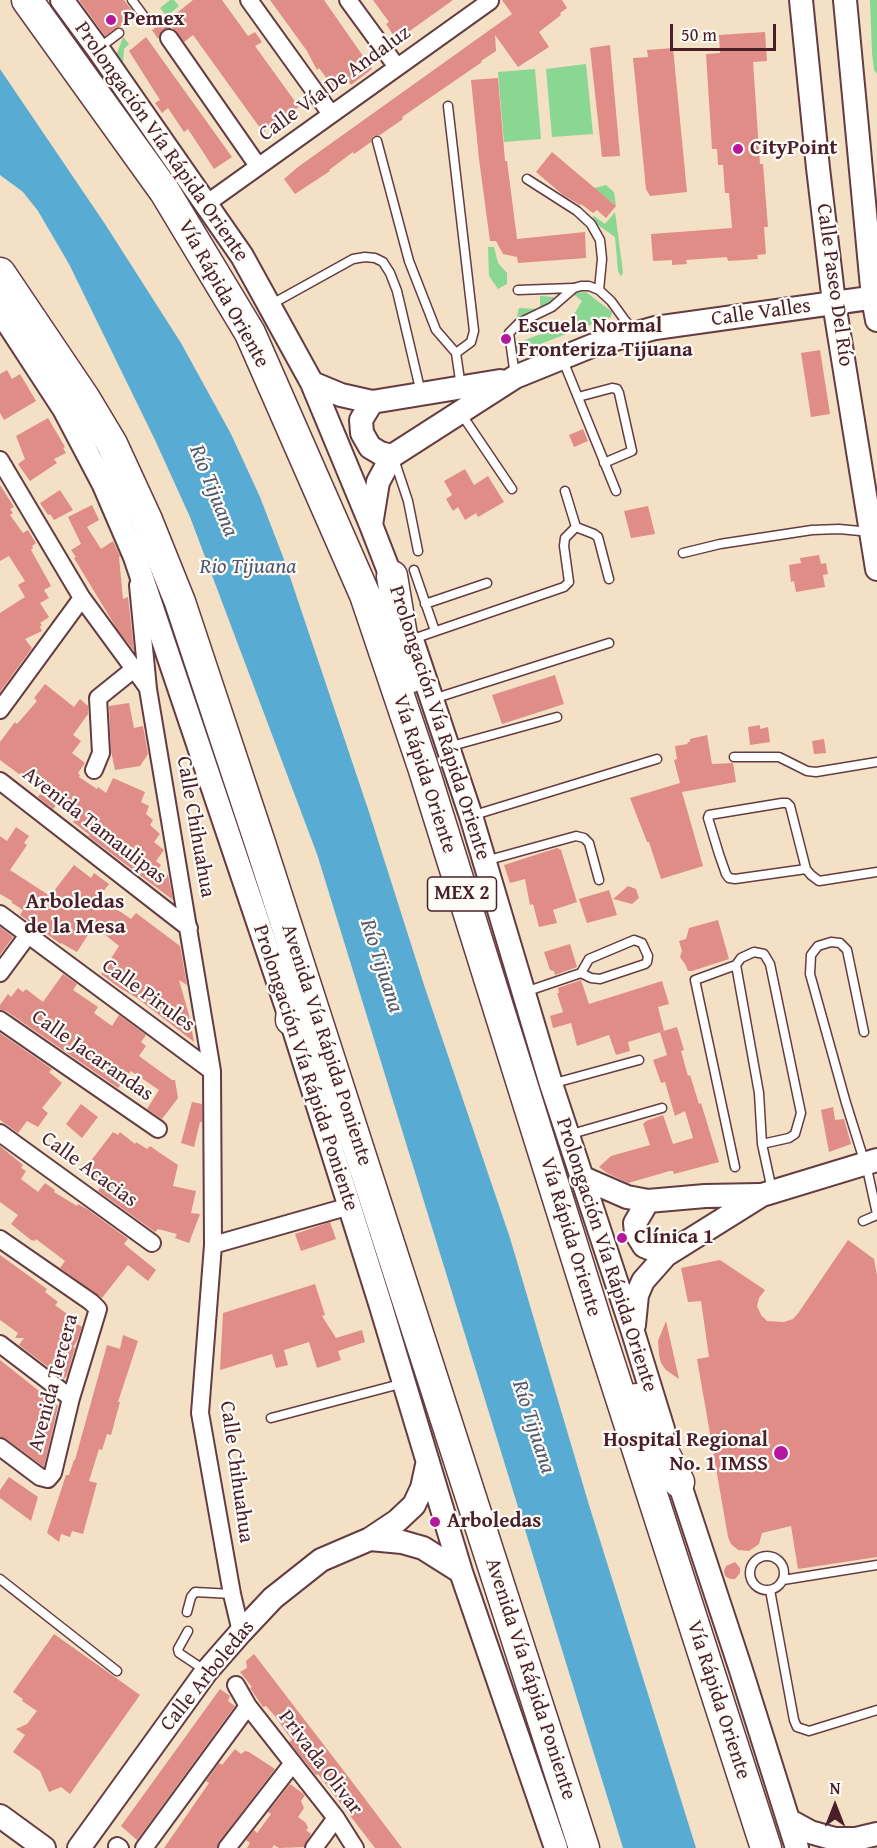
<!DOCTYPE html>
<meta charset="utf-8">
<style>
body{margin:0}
#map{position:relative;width:877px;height:1848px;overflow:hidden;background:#f4e0c4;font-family:"Gentium Book Plus",serif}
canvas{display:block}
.north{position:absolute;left:805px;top:1776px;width:60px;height:60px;-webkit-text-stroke:4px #fdfcf7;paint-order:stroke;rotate:0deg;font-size:16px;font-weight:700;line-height:24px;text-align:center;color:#4a1f2b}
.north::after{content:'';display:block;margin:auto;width:21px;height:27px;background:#4a1f2b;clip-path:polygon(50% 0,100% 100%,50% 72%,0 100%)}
.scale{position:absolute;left:670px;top:24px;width:106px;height:27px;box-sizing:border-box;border:3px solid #4a1f2b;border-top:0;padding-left:8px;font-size:18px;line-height:21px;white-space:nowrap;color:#4a1f2b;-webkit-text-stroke:4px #fdfcf7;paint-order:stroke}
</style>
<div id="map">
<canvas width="877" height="1848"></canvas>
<div class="north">N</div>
<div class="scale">50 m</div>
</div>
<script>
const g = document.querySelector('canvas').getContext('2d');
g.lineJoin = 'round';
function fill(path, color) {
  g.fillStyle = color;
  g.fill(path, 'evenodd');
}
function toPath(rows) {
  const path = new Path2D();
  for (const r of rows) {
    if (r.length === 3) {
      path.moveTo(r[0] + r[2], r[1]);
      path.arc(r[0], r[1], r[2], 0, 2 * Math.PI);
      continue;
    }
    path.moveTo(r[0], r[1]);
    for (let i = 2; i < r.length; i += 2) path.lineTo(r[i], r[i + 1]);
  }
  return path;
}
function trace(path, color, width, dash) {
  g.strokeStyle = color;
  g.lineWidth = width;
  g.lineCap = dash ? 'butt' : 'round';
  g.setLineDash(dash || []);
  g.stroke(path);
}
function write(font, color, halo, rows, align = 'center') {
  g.font = font + ' "Gentium Book Plus",serif';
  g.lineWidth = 4.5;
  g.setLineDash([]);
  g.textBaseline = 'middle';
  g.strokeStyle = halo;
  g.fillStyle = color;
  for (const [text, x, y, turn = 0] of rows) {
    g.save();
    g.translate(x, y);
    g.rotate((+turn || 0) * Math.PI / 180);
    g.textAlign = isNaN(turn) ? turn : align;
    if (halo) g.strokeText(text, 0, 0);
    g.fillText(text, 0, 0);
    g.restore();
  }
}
fill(toPath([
 [170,0,174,0,179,6,167,16,160,8],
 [870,0,877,0,877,74,874,70,872,53],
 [123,37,129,44,124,49,123,64,116,56],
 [586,64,593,134,552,137,546,69],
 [535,69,541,139,504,142,498,72],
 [606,185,614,192,616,206,594,188],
 [615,212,623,272,621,277,618,271,615,237,591,220,594,216,605,224],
 [488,247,494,247,498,263,507,273,507,284,498,289,489,276],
 [586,292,612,312,611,317,514,354,517,343,568,324,582,301,572,293],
 [540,296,554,297,546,309,516,320,519,308,540,309]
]), '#8ad693');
fill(toPath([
 [0,69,105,224,181,343,231,434,260,497,285,562,369,812,424,985,510,1238,589,1505,696,1848,623,1848,317,854,190,517,155,440,69,264,38,211,23,192,0,175]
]), '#58acd4');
fill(toPath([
 [79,0,124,0,136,16,105,36],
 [193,0,222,0,248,36,255,32,262,42,255,46,299,107,263,132,193,35,184,42,167,21],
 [270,0,324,0,372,69,351,85,346,78,333,87,319,68,317,70,307,51],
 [373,0,453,0,400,38,399,37,396,39,386,24,389,22],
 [502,0,562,0,567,8,560,13,561,15,539,32,549,47,518,67,495,35,496,51,481,61,482,62,402,117,403,119,380,135,373,136,371,142,354,154,353,152,329,170,330,171,295,194,284,179,298,167,512,14],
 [162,23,166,23,170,28,163,30,158,39,152,30],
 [765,32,767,61,753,62,760,164,763,164,768,227,764,227,766,254,757,255,758,259,728,261,727,257,686,260,687,264,672,265,672,260,653,261,651,234,732,228,729,193,725,193,723,165,718,165,717,149,712,149,706,54,720,53,719,35],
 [146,37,232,157,214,169,188,129,184,132,168,108,162,113,155,103,160,100,129,51],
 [610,45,620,156,602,157,590,48],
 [673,48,687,192,650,196,646,189,633,58,648,57,647,50],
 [498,78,505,161,507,161,517,239,585,232,586,258,518,263,517,257,503,254,496,241,490,241,479,159,471,80],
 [552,152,616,206,606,218,597,210,593,213,581,204,580,205,563,195,536,172],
 [820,350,830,414,811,417,801,353],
 [7,370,12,379,20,374,36,401,4,420,0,413,0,374],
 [48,418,65,447,63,448,66,453,54,459,57,463,30,481,18,464,25,459,16,436],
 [583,429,588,441,574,447,569,435],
 [465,469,474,485,488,476,504,502,478,517,476,513,465,520,458,507,453,511,446,499,452,495,444,481],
 [0,485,14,507,10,509,13,513,10,515,23,533,28,530,36,543,32,546,33,548,31,550,51,586,44,590,49,598,40,603,49,617,40,623,42,625,40,627,42,631,25,639,32,648,0,692,0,613,25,597,18,585,25,581,9,556,0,561],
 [60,490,73,510,54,520,50,514,48,515,40,503],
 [92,505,99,520,87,527,101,549,113,541,120,556,119,557,123,599,128,597,134,651,117,629,74,558,76,557,71,550,81,544,68,517],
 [648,506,655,534,631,538,624,511],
 [819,555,821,564,826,563,828,574,823,575,825,587,796,592,794,581,791,582,789,565,801,563,800,558],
 [555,675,564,704,502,724,492,695],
 [45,684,74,707,80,699,88,706,88,714,73,735,81,741,72,753,85,763,78,773,80,775,79,777,97,789,98,787,106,793,113,778,145,792,141,802,149,806,146,814,153,820,150,825,160,834,154,842,164,850,156,861,161,865,152,878,168,875,173,900,88,836,90,835,73,822,79,814,60,801,53,809,38,797,42,791,0,760,0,742,15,722,17,724,37,701,34,698],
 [129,703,134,728,143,726,148,754,140,766,115,770,111,751,109,706],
 [760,725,760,729,768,727,770,742,750,745,748,727],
 [707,735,712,764,733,763,736,782,682,792,703,866,661,879,649,842,647,842,630,798,680,783,674,760,677,759,675,746,688,744,687,742,690,742,690,739],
 [824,739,826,753,814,754,812,741],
 [16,827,29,836,24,843,27,845,10,870,50,896,74,865,91,878,94,873,109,884,99,897,131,919,136,913,180,946,187,985,179,980,189,1015,194,1042,137,998,120,988,101,974,119,946,98,929,93,927,77,952,61,943,61,944,20,915,23,910,12,903,12,901,0,894,0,836,7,841],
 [557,848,561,850,577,902,553,910,557,923,539,927,533,904,530,905,525,879,510,883,504,865],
 [628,886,636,889,639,898,632,904,613,899],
 [609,890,617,915,587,923,579,899],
 [718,920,729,959,692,971,688,971,685,964,680,957,682,951,679,941,686,939,689,928],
 [0,927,13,937,0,955],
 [570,944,577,967,555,975,554,971,550,970,544,952],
 [63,974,77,984,73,990,98,1007,94,1013,112,1026,119,1015,146,1035,141,1042,146,1046,139,1056,172,1080,175,1080,178,1098,162,1119,147,1109,159,1090,131,1071,118,1088,6,1011,0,1010,0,1005,8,994,11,997,18,988,23,992,26,989,43,1002],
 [581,980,589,1004,662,981,669,1004,658,1007,664,1031,628,1042,630,1051,616,1055,609,1035,577,1046,571,1023,553,1028,550,1016,563,1012,557,993,559,993,558,988],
 [677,1027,684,1050,681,1051,688,1076,690,1075,699,1104,701,1103,719,1162,674,1174,673,1171,670,1171,628,1183,607,1173,599,1167,611,1156,650,1145,643,1124,646,1121,663,1115,673,1144,693,1138,685,1111,675,1116,665,1082,661,1083,653,1060,667,1055,660,1032],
 [0,1033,52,1069,49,1072,62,1083,42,1108,48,1113,38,1127,27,1121,18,1133,0,1120],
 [192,1102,202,1104,202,1122,200,1122,194,1147,181,1143],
 [81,1104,98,1117,82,1138,66,1124],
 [833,1107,835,1120,844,1119,851,1144,829,1152,821,1110],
 [113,1132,118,1135,120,1132,135,1144,136,1142,147,1149,150,1146,163,1155,178,1165,173,1186,196,1191,191,1213,200,1214,189,1243,175,1238,177,1234,158,1229,155,1232,98,1191,102,1185,83,1171],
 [0,1146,23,1165,21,1168,26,1171,21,1179,38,1192,45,1183,55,1190,54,1192,77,1206,78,1204,87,1209,128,1239,124,1244,156,1270,148,1281,128,1265,102,1298,60,1268,65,1261,36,1239,35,1241,31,1240,11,1224,18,1215,0,1202],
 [330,1222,336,1239,301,1251,295,1234],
 [848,1240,874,1259,877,1276,877,1557,798,1569,791,1526,762,1533,759,1544,749,1551,738,1550,731,1544,728,1537,697,1359,709,1357,701,1301,688,1302,681,1268,720,1260,765,1290,759,1298,757,1306,761,1315,767,1321,784,1322,793,1319,799,1312],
 [0,1255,47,1289,45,1292,58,1302,55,1305,78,1322,76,1323,82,1327,77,1341,73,1347,75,1348,67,1375,64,1379,19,1345,24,1338,15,1338,18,1333,0,1320],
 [315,1284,325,1315,322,1316,336,1338,362,1330,365,1342,338,1351,341,1360,317,1368,309,1342,284,1350,288,1365,276,1368,272,1354,220,1370,223,1313],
 [666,1321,679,1379,666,1370,661,1363,659,1355,658,1341],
 [123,1335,138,1341,118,1402,120,1402,111,1435,107,1434,102,1450,99,1449,89,1481,97,1483,83,1534,72,1531,70,1537,61,1534,59,1542,47,1533,66,1475,69,1475,74,1460,75,1460,107,1345,120,1349],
 [0,1360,58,1406,44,1467,6,1439,0,1437],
 [9,1477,38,1497,31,1521,0,1498,0,1490],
 [735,1562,740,1568,740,1573,735,1579,730,1579,725,1576,724,1571,726,1566],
 [54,1634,140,1695,70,1794,61,1787,49,1792,40,1771,13,1752,25,1735,16,1729,27,1724,37,1711,22,1701,23,1699,13,1692],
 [254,1654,350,1779,402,1848,375,1848,318,1774,316,1775,289,1742,292,1740,274,1715,266,1706,263,1707,250,1688,252,1687,240,1672,247,1668,246,1661],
 [220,1689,230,1696,228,1701,235,1706,137,1840,121,1826],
 [235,1749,241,1754,245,1751,249,1752,275,1769,219,1842,217,1848,164,1848,209,1783,206,1781,219,1763,222,1765],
 [290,1784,305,1795,301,1801,304,1808,298,1817,306,1823,308,1828,306,1830,311,1834,304,1847,279,1848,274,1845,272,1848,247,1848,250,1843,246,1840,254,1830,257,1833,271,1814,268,1812]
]), '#df8d86');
const lane = toPath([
 [132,0,143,15],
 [99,48,119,33],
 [448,106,474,331,471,342,456,353],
 [377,141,409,261,436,330,456,353,461,387],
 [527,179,577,211,591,224,600,240,602,259,599,290],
 [518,290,573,288],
 [270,305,353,259,365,257,375,258,383,262,390,273,397,291,421,393],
 [562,358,616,491],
 [515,376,509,333,519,323,552,307,574,288,581,286,589,286,599,290,611,301,624,319,635,332],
 [578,397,612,388,617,389,619,393,632,451,604,463],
 [460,412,512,489],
 [394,459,408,501,418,551],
 [576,527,594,534,598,537,609,579],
 [683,553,720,544,812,530,839,529,871,532],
 [414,570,435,631],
 [425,604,487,583],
 [413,639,564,587,569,582,564,546,565,538,576,527,565,491],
 [433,699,609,643],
 [448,747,557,717],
 [734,757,779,757,807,771,816,772,877,762],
 [471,816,657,759],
 [485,861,576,836,584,838,589,843,599,880],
 [806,869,790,806,787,803,782,803,709,815,708,818,719,854,726,874,729,878,735,879,806,869,811,875,819,881,877,872],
 [736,965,759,1093,762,1144,772,1190],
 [525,992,581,973,589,959,634,940,642,943,648,956,647,962,645,964,600,979,591,978,581,973],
 [864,1032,847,950,840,943,831,942,818,946,811,955,810,974,846,1103,868,1173,877,1214],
 [551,1084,639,1060],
 [568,1135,662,1108],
 [735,1167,695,980,736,965,741,958,754,952,764,954,770,964,801,1113,795,1134,789,1138,762,1144],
 [863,1221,877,1215],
 [271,1418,404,1383],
 [767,1573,17],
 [0,1579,117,1671],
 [783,1580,877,1565],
 [770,1590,794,1720,797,1727,809,1731,877,1710],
 [187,1612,191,1597,195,1592,232,1594],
 [188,1631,178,1649,179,1653,206,1671]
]);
const street = toPath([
 [249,0,331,114],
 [348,0,397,67],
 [169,38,258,166],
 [206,204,490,1],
 [0,460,82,598,148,688],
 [138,585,148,689,212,1071,213,1245,200,1413,232,1594,241,1632],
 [0,710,82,598],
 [94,770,101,753,98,698,134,669],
 [0,781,189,928],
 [0,914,212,1071],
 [0,973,28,935],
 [0,1020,158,1129],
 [0,1133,152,1243],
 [0,1239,91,1302,98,1309,71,1398,53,1473,48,1479,40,1477,0,1447],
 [213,1245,350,1206],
 [0,1344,71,1398],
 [236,1685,248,1706,336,1818,355,1848],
 [117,1846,120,1848],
 [144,1848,248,1706],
 [227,1848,293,1763],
 [314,1848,336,1818]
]);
const secondary = toPath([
 [62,0,98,49,242,256,312,383,371,525,397,592],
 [801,0,818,168,834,303,877,569],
 [845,0,873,298,877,320],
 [0,311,64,409,104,485,135,557,291,1020,380,1303,461,1572,556,1848],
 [312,383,341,395,372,402,500,381],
 [372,402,361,420,362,433,370,447,380,453,392,456],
 [371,525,378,482,392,456,515,377,594,345,655,328,877,297],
 [413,643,471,816,551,1084,633,1332,663,1429],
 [581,1177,627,1197,648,1201,705,1196,760,1195],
 [648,1201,635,1223,636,1233,644,1246,666,1255],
 [634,1325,637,1295,643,1281,666,1255,762,1195,877,1160],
 [674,1467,740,1667,797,1848],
 [370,1539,402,1542,423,1548,461,1572],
 [0,1816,44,1848],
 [788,1820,810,1832,835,1839,856,1839,877,1834],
 [79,1848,206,1672,241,1632,273,1598,321,1560,370,1539,397,1521,414,1505,422,1488,427,1465]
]);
const highway = toPath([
 [27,0,165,192,250,333,365,595,424,770,598,1327,766,1848],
 [0,273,85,399,112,444,147,520,180,602,260,843,584,1848],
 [392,576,409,678],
 [286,971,293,998,291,1020],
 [636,1399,679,1482]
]);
trace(lane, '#643c42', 11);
trace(street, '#643c42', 20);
trace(secondary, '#643c42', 26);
trace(highway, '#643c42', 33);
trace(lane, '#fff', 8);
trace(street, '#fff', 16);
trace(secondary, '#fff', 22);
trace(highway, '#fff', 30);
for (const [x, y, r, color] of [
 [111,20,6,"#b5179e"],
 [738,149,6,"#b5179e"],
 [506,339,6,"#b5179e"],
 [622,1238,6,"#b5179e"],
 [781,1453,8,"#b5179e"],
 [435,1522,6,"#b5179e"]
]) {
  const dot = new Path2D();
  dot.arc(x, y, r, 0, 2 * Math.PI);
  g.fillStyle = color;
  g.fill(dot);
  trace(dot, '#fdfcf7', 2);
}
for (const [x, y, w] of [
 [462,894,69]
]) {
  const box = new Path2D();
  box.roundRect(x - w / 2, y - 17, w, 34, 4.5);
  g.fillStyle = '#fdfcf7';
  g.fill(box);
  trace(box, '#4a1f2b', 1.5);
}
write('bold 20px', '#4a1f2b', null, [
 ["MEX 2",462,894]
]);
write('bold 21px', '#4a1f2b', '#fdfcf7', [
 ["Pemex",123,20],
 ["CityPoint",750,149],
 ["Escuela Normal",518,327],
 ["Fronteriza Tijuana",518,351],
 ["Clínica 1",634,1238],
 ["Hospital Regional",768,1441,"right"],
 ["No. 1 IMSS",768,1465,"right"],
 ["Arboledas",447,1522]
], 'left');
write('21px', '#4a1f2b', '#fdfcf7', [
 ["Calle Vía De Andaluz",335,84,-36],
 ["Prolongación Vía Rápida Oriente",161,142,55],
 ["Calle Paseo Del Río",834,285,82],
 ["Vía Rápida Oriente",223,294,61],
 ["Calle Valles",761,313,-8],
 ["Prolongación Vía Rápida Oriente",439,723,72],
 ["Vía Rápida Oriente",424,774,72],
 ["Avenida Tamaulipas",94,826,38],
 ["Calle Chihuahua",195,827,80],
 ["Calle Pirules",148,996,36],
 ["Avenida Vía Rápida Poniente",326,1045,72],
 ["Calle Jacarandas",92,1056,35],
 ["Prolongación Vía Rápida Poniente",305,1068,72],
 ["Calle Acacias",89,1170,36],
 ["Vía Rápida Oriente",570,1237,73],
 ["Prolongación Vía Rápida Oriente",606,1255,72],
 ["Avenida Tercera",54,1383,-75],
 ["Calle Chihuahua",236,1472,82],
 ["Calle Arboledas",208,1676,-51],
 ["Avenida Vía Rápida Poniente",530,1679,72],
 ["Vía Rápida Oriente",718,1700,72],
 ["Privada Olivar",320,1763,53]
]);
write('italic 22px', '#50576f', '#fdfcf7', [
 ["Río Tijuana",213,491,68],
 ["Rio Tijuana",248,567],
 ["Río Tijuana",381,966,72],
 ["Río Tijuana",533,1427,72]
]);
write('bold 22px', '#4a1f2b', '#fdfcf7', [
 ["Arboledas",75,902],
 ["de la Mesa",75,927]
]);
</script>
